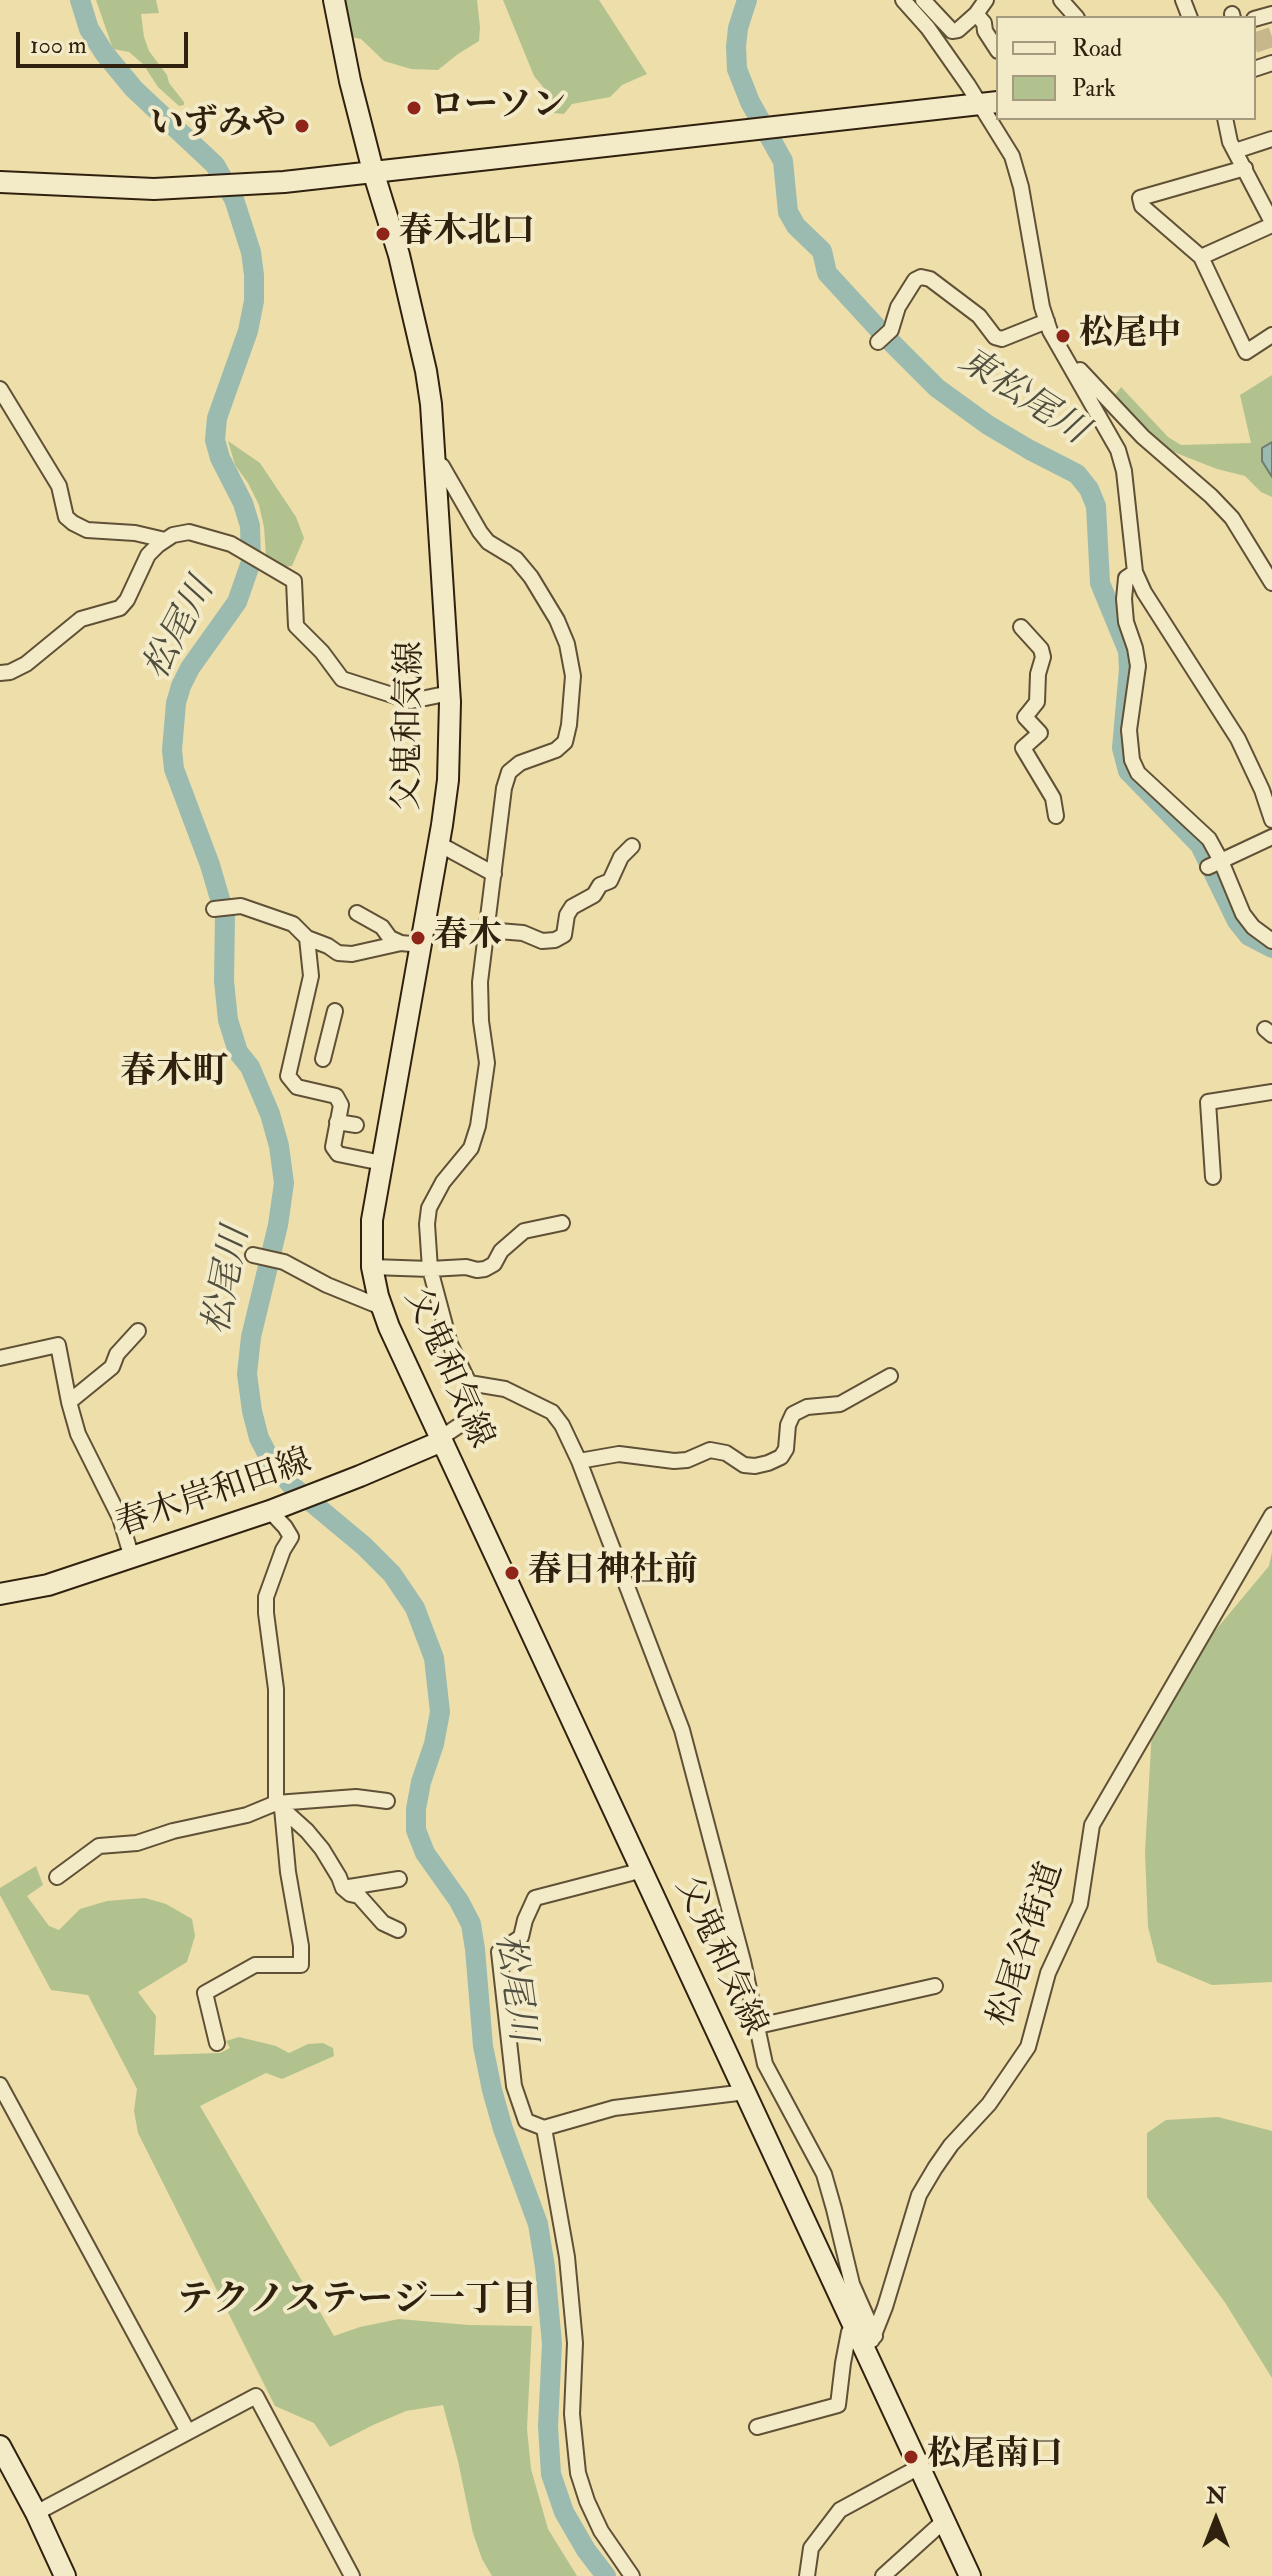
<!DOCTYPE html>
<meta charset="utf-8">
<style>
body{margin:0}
#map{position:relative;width:1272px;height:2576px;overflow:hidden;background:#eddeaa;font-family:"IM FELL Double Pica",serif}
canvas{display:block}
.legend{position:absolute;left:996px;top:16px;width:260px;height:104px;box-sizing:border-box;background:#f3eac8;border:2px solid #a59a7e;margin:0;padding:10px 14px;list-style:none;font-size:24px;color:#30210f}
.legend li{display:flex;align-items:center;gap:16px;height:40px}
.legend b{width:40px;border:2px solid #a59a7e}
.north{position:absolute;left:1176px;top:2480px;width:80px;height:80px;-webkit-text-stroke:6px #f3eac8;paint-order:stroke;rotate:0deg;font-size:22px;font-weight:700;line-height:32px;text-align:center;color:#30210f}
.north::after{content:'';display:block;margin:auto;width:28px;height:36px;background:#30210f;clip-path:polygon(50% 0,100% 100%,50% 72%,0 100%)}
.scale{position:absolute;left:16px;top:32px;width:172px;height:36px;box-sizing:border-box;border:4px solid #30210f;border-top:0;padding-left:10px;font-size:24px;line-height:28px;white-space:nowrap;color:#30210f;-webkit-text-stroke:6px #f3eac8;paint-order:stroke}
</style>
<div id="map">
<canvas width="1272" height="2576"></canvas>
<ul class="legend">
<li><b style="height:10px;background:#f3eac8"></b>Road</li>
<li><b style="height:22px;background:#b1c28e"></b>Park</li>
</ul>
<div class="north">N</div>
<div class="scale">100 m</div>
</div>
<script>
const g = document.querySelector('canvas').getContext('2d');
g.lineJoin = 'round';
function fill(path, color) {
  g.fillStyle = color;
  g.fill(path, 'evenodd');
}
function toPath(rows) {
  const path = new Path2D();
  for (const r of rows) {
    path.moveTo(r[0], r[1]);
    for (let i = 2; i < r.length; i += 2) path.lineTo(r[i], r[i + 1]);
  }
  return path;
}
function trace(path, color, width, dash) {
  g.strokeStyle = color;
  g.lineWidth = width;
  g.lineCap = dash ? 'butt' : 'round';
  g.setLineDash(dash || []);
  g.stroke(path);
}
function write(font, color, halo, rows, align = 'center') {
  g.font = font + ' "IM FELL Double Pica","Noto Serif JP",serif';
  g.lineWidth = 8;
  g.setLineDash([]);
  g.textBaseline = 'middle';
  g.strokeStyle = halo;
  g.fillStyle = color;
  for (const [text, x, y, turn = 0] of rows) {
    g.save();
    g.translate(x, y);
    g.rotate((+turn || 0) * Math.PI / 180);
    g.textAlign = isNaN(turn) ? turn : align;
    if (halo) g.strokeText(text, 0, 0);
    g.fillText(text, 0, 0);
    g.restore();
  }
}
fill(toPath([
 [96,0,156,0,159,13,141,14,144,37,149,51,167,75,169,83,184,102,184,105,179,106,158,87,143,64,129,52,113,49],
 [343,0,477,0,480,27,479,41,458,54,438,70,411,69,384,61,361,39,351,37],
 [503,0,599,0,647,74,622,85,610,97,572,104,564,114,553,113,548,93,534,76],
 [1272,375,1272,497,1261,492,1245,476,1217,469,1166,449,1112,399,1121,387,1168,437,1181,445,1251,443,1240,395],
 [228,441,260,463,296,517,304,538,292,566,283,567,266,556,264,527,259,505,248,483,235,465],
 [1272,1552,1272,1982,1212,1985,1157,1962,1148,1927,1145,1852,1152,1730,1194,1656,1269,1566],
 [36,1866,43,1885,27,1896,49,1926,59,1930,80,1909,107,1901,145,1898,166,1904,192,1919,195,1936,187,1962,138,1992,156,2016,154,2055,220,2053,230,2048,226,2041,239,2037,276,2046,289,2053,308,2044,323,2043,333,2048,334,2056,282,2079,266,2073,200,2106,334,2336,360,2327,399,2319,469,2325,532,2326,527,2429,531,2469,548,2529,577,2576,492,2576,482,2559,473,2533,458,2461,443,2405,406,2411,373,2425,330,2447,314,2423,275,2406,138,2133,134,2111,137,2089,88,1995,51,1990,0,1895,0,1888],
 [1218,2117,1272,2131,1272,2378,1224,2301,1147,2197,1147,2133,1166,2120]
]), '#b1c28e');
const water = toPath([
 [1272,442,1272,477,1262,461,1262,448,1272,442]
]);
fill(water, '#9bbbb0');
trace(water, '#707d70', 2);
trace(toPath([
 [80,0,89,29,105,54,134,89,215,165,234,199,251,252,254,275,254,301,248,331,217,418,215,440,220,458,243,503,250,526,251,562,237,602,190,668,181,686,176,703,172,750,174,769,210,865,225,916,224,981,228,1020,238,1052,250,1067,270,1114,279,1146,284,1183,278,1225,251,1337,247,1374,252,1411,259,1438,272,1463,292,1486,364,1546,392,1574,415,1608,434,1658,440,1712,434,1744,421,1782,416,1809,416,1830,425,1853,459,1901,471,1924,475,1949,483,2046,492,2090,503,2129,538,2224,545,2267,552,2344,548,2426,551,2474,564,2512,586,2550,606,2576],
 [747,0,738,28,736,47,737,69,750,102,783,161,788,212,796,226,822,251,827,273,883,334,937,388,988,425,1030,450,1077,474,1089,489,1096,506,1100,583,1128,651,1129,669,1122,748,1128,771,1200,845,1237,921,1249,936,1272,948]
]), '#9bbbb0', 20);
trace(toPath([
 [1254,43,1272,37]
]), '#c7b88b', 20, [20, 10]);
const street = toPath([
 [903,0,928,28,968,85,1012,156,1021,187,1042,307,1050,331,1118,450,1124,471,1135,572,1144,592,1238,739,1262,790,1272,820],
 [923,0,952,31,958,30,976,14,986,0],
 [1061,0,1077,18],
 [1183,0,1190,18],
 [976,14,984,23,985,31,998,51],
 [1232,14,1233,18],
 [1254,19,1272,14],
 [1254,69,1272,63],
 [1225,118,1230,142,1272,222],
 [1235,151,1272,139],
 [1245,168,1140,198,1142,206,1201,257,1246,352,1272,335],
 [1201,257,1272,225],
 [878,342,891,330,898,307,915,280,921,277,930,279,979,316,995,337,1002,339,1047,321],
 [1080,370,1143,437,1211,496,1232,518,1272,583],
 [0,389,59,486,66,517,73,523,87,530,135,533,165,540],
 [435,463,442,466,480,532,488,542,516,559,531,577,557,620,567,644,573,676,569,725,565,742,556,750,520,763,509,772,504,788,480,982,481,1021,487,1063,478,1126,471,1148,443,1182,429,1208,427,1224,430,1269,450,1344,469,1383,472,1405,463,1423,442,1437],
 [1135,572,1126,578,1124,599,1126,622,1135,648,1138,666,1129,730,1132,760,1138,773,1209,839,1221,861,1243,914,1253,927,1272,941],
 [1021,627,1041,649,1043,657,1038,674,1037,702,1025,717,1040,733,1023,748,1053,798,1056,816],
 [0,673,10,672,26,664,81,619,120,608,127,600,148,555,158,545,173,535,189,532,231,544,294,581,296,626,322,652,342,679,411,701,450,693],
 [439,844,494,874],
 [1208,867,1272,837],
 [214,909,241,906,293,924,307,938,328,946,338,953,352,954,401,943,421,945],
 [357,913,382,927,390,938,401,943],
 [486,930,523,933,542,941,555,940,564,935,567,915,572,907,594,895,600,885,610,881,621,857,632,846],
 [307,938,311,976,288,1076,297,1087,336,1096,341,1105,333,1147,338,1154,382,1163],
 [1265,1029,1272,1035],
 [323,1059,335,1011],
 [337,1122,356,1125],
 [1213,1177,1208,1102,1272,1092],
 [253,1255,284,1262,327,1285,381,1307],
 [372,1267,430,1269,466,1267,477,1270,485,1269,494,1264,501,1251,524,1231,562,1223],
 [0,1358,58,1345,69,1402],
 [469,1383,505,1389,552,1412,562,1425,579,1461,682,1730,743,1961,765,2064,824,2174,834,2209,852,2284,875,2336],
 [579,1461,619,1454,674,1461,687,1460,710,1450,726,1453,744,1465,755,1466,768,1463,781,1457,786,1449,788,1425,793,1414,807,1407,840,1404,890,1376],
 [270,1511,285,1527,291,1537,283,1550,266,1597,266,1613,276,1689,276,1803,307,1831,322,1849,339,1877,343,1888,350,1894,359,1896,383,1923,398,1930],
 [132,1558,120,1518,78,1434,69,1402,112,1367,117,1354,138,1331],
 [57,1877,99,1846,137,1843,173,1831,247,1815,276,1803,356,1797,387,1801],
 [343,1888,399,1879],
 [758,2026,935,1986],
 [217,2043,205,1993,255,1965,301,1965,301,1946,288,1872,282,1808],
 [0,2085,188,2432],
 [544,2128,614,2108,746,2092],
 [872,2340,885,2307,919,2195,935,2168,951,2145,989,2104,1028,2047,1048,1973,1080,1904,1092,1825,1272,1515],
 [757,2427,838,2405,843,2363,849,2332,855,2325],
 [36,2513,256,2396,352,2576],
 [632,2576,601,2531,587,2501,578,2473,572,2414,575,2343,567,2257,544,2128,526,2121,514,2086,499,1952,521,1937,525,1920,535,1898,643,1870],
 [807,2576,811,2548,840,2510,921,2466],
 [883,2576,945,2520]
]);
const secondary = toPath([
 [334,0,350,81,373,171,399,255,426,371,431,404,450,702,448,780,442,825,372,1220,372,1267,378,1296,389,1327,970,2576],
 [0,182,154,189,284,182,998,102],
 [0,1594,48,1585,270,1511,360,1476,435,1444,442,1437],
 [0,2446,36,2513,65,2576]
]);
trace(street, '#5f5036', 18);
trace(secondary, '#30210f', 24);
trace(street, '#f3eac8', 14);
trace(secondary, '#f3eac8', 20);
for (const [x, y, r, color] of [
 [414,108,8,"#8f2418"],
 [302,126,8,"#8f2418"],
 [383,234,8,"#8f2418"],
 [1063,336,8,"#8f2418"],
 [418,938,8,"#8f2418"],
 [512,1573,8,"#8f2418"],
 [911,2457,8,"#8f2418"]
]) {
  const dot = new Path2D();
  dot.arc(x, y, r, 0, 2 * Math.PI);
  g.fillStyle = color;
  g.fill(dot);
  trace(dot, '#f3eac8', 3);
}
write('bold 34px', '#30210f', '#f3eac8', [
 ["ローソン",430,108],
 ["いずみや",286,126,"right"],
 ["春木北口",399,234],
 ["松尾中",1079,336],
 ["春木",434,938],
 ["春日神社前",528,1573],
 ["松尾南口",927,2457]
], 'left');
write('34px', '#30210f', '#f3eac8', [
 ["父鬼和気線",411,726,-89],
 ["父鬼和気線",447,1369,66],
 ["春木岸和田線",214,1495,-19],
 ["松尾谷街道",1028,1945,-72],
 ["父鬼和気線",719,1957,65]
]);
write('italic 36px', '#504f3f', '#f3eac8', [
 ["東松尾川",1022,398,33],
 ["松尾川",181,630,-62],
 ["松尾川",229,1281,-79],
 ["松尾川",513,1988,82]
]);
write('bold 36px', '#30210f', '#f3eac8', [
 ["春木町",174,1074],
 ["テクノステージ一丁目",357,2302]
]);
</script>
